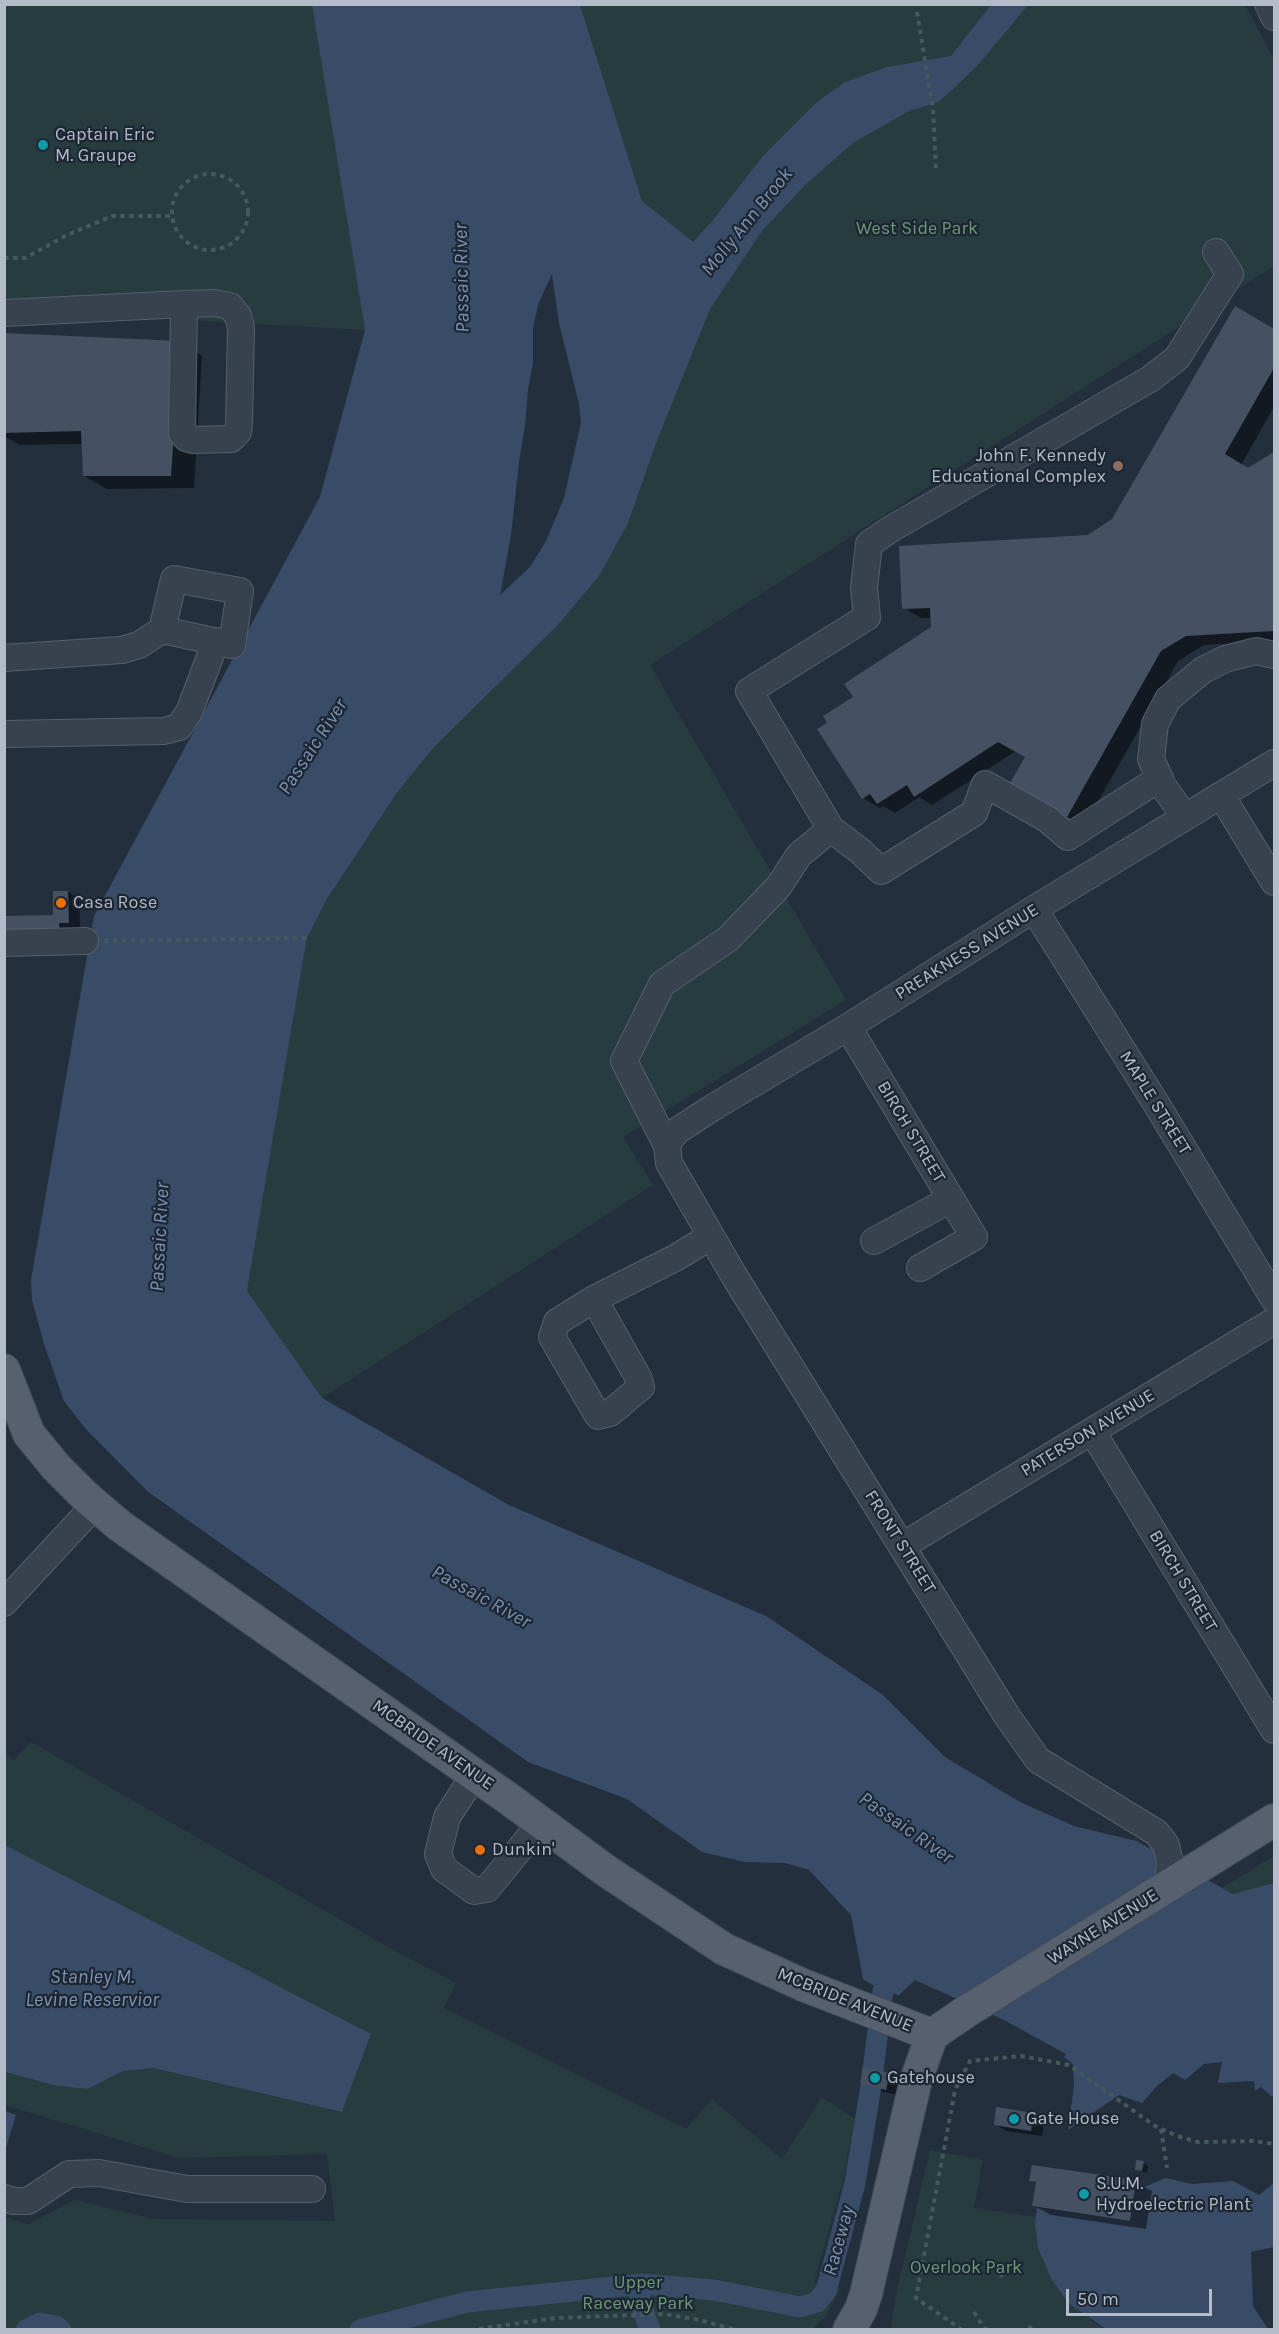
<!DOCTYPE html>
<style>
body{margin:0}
#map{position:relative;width:1279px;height:2334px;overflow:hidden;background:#242f3e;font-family:Karla,sans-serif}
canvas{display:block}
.frame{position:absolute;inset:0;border:6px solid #b4bcc9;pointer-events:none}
.scale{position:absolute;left:1066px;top:2289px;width:146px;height:27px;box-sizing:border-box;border:3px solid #b4bcc9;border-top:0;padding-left:8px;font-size:18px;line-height:21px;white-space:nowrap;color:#b4bcc9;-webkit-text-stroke:4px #1d2633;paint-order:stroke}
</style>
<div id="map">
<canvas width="1279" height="2334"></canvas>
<div class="frame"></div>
<div class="scale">50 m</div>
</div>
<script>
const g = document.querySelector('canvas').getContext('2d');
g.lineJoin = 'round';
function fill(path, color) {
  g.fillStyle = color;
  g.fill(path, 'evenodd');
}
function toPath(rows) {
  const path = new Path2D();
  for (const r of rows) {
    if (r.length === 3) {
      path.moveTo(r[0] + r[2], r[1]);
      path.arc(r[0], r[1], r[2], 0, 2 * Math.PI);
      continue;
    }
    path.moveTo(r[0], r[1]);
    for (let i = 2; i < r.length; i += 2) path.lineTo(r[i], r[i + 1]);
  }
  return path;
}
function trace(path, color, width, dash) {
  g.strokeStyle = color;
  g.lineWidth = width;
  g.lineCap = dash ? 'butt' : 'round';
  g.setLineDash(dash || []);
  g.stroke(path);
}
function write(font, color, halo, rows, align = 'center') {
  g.font = font + ' Karla,sans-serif';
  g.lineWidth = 4.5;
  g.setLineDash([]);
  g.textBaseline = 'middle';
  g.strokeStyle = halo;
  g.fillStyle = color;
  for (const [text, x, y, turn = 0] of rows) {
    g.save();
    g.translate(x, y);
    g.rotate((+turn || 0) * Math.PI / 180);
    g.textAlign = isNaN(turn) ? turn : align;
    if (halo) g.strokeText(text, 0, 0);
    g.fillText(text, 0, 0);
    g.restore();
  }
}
fill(toPath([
 [4,5,312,5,365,330,5,310],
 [580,5,1245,5,1274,60,1274,266,650,665,846,1000,623,1137,653,1185,322,1398,247,1292,305,949,307,938,326,902,396,794,435,746,557,626,642,201],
 [31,1742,388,1947,456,1983,444,2008,686,2129,712,2099,782,2159,822,2097,855,2119,842,2184,814,2283,840,2289,825,2317,812,2330,5,2329,5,2217,29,2224,74,2200,154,2219,335,2221,327,2154,179,2158,5,2105,5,2072,57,2086,88,2089,123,2071,152,2068,342,2112,371,2035,5,1845,4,1753,14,1760],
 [1274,1856,1274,1883,1233,1894,1222,1888],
 [930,2150,983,2160,974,2208,1036,2217,1035,2223,1092,2322,1106,2329,890,2330,898,2286]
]), '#263c3f');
fill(toPath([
 [312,5,580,5,642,201,693,242,713,220,763,156,817,102,845,82,887,67,951,56,991,5,1028,5,978,65,952,90,938,102,909,111,853,143,805,185,762,231,710,309,656,443,628,523,599,576,557,626,435,746,396,794,326,901,307,938,305,949,247,1291,322,1398,509,1505,766,1616,883,1695,945,1757,1020,1802,1074,1826,1136,1841,1233,1894,1274,1883,1274,2097,1271,2096,1261,2087,1255,2091,1254,2081,1218,2083,1222,2062,1204,2064,1185,2080,1173,2073,1158,2085,1142,2103,1119,2095,1068,2130,1074,2086,1073,2064,1064,2057,1066,2054,1004,2020,915,1980,899,1995,883,1991,863,1979,851,1915,809,1870,785,1863,745,1862,702,1852,627,1799,528,1762,147,1491,85,1428,64,1401,44,1344,32,1300,31,1280,94,916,320,497,365,330],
 [552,274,559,323,579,404,581,423,564,498,546,541,530,567,500,595,511,535,519,462,525,425,528,389,533,363,533,327,539,302],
 [5,1845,371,2034,342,2112,153,2068,123,2071,88,2089,57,2086,5,2072],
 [5,2111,16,2115,5,2151,4,2111],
 [1166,2178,1192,2184,1233,2181,1259,2195,1274,2183,1274,2247,1251,2252,1253,2306,1268,2329,1106,2329,1068,2303,1052,2280,1038,2248,1035,2223,1037,2207,1129,2221,1136,2180,1144,2187]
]), '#394c67');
fill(toPath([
 [1236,309,1274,331,1274,407,1241,465,1248,470,1274,454,1274,641,1204,645,1178,661,1084,826,1011,784,1027,757,1016,751,932,805,919,797,895,813,883,806,880,808,863,798,829,724,855,697,933,628,932,618,921,618,904,608,1089,536,1113,520],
 [4,334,179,343,202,356,194,488,107,489,84,476,83,444,20,445,4,436],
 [54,892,68,892,79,899,80,928,70,928,70,941,15,942,55,916],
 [864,2069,890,2075,901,2081,897,2095,872,2089,861,2083],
 [1033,2114,1044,2121,1042,2136,1006,2131,995,2124],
 [1143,2163,1148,2166,1147,2173,1137,2170],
 [1031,2180,1135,2182,1152,2191,1146,2229,1051,2215,1034,2206,1038,2184]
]), '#0007');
trace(toPath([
 [642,2284,639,2299,650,2330],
 [26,2330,40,2323,56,2326,61,2330],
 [360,2330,467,2302,642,2284,714,2290,800,2307,817,2302,826,2291,855,2183,871,2086,883,1991]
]), '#394c67', 21);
fill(toPath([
 [1235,306,1274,329,1274,368,1225,454,1248,468,1274,452,1274,631,1186,636,1161,651,1067,817,1009,785,1025,757,998,742,914,797,907,785,877,804,870,794,862,799,817,729,827,723,823,716,853,697,844,684,931,627,930,608,902,609,899,546,1088,535,1112,519],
 [4,333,180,341,171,476,83,476,81,431,4,433],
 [53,891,68,891,69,923,59,923,60,935,4,936,4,916,53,915],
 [863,2067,890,2073,886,2090,860,2083],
 [996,2107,1034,2113,1031,2131,994,2125],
 [1136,2160,1144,2161,1142,2171,1135,2170],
 [1032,2165,1136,2180,1130,2221,1032,2206,1036,2182,1029,2181]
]), '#455162');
const minor = toPath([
 [1268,4,1274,17],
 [4,313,184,304,214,303,230,306,238,316,241,328,239,425,238,432,231,439,193,440,186,438,182,433,184,304],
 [4,658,122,650,139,645,162,630,174,579,240,591,232,645,162,630],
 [4,734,164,731,179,727,189,712,216,641],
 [1221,795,1274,882],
 [1185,817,1163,786,1151,759,1155,724,1168,699,1203,670,1225,659,1256,651,1274,655],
 [831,829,749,691,867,617,864,588,869,544,891,529,1150,379,1177,358,1230,274,1216,252],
 [1034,909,1157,1105,1274,1299],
 [4,943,85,941],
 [848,1027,974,1237,920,1268],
 [667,1146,624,1061,662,984,728,939,779,886,799,855,831,829,859,850,881,871,974,813,985,784,1047,819,1068,837,1160,778],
 [874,1241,951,1199],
 [594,1299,639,1379,641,1387,610,1413,598,1416,552,1337,557,1322,594,1299,677,1257,711,1236],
 [1092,1431,1274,1730],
 [902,1546,1274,1321],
 [4,1603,95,1505],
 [475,1774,447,1817,438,1854,444,1869,474,1891,487,1889,541,1823],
 [1162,1891,1168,1878,1170,1862,1166,1845,1157,1833,1038,1760,1007,1716,733,1274,669,1163,667,1146,671,1138,677,1131,712,1108,848,1027,1034,909,1274,763],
 [4,2198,14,2201,28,2201,69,2174,99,2173,187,2189,312,2189]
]);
const major = toPath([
 [4,1370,29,1434,56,1467,86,1497,120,1526,509,1799,605,1870,724,1949,803,1985,932,2035],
 [932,2035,967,2011,1274,1820],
 [849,2330,861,2309,866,2294,916,2080,932,2035]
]);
trace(minor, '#565f6c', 28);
trace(major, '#414a57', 34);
trace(toPath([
 [917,12,933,109,936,171],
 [210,212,38],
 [4,258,25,258,67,235,112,216,172,216],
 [104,941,307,938],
 [1161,2129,1167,2168],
 [999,2276,1009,2273],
 [974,2312,984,2328,989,2330],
 [470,2330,556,2318,663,2314,695,2319,736,2330],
 [962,2330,916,2298,955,2090,970,2061,1021,2056,1069,2065,1155,2126,1177,2136,1198,2142,1253,2141,1274,2144],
 [1029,2330,1032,2324]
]), '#44595c', 4, [4.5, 4.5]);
trace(minor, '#38414e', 26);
trace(major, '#56606e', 32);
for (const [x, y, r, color] of [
 [43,145,6,"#0f9aa8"],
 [1118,466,6,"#8d6e63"],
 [61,903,6,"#e8710a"],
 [480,1850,6,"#e8710a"],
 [875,2078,6,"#0f9aa8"],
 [1014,2119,6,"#0f9aa8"],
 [1084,2194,6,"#0f9aa8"]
]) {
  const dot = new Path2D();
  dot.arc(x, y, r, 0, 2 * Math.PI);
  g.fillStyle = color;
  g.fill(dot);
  trace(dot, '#1d2633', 2);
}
write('18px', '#b4bcc9', '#1d2633', [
 ["Captain Eric",55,135],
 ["M. Graupe",55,156],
 ["John F. Kennedy",1106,456,"right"],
 ["Educational Complex",1106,477,"right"],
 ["Casa Rose",73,903],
 ["Dunkin'",492,1850],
 ["Gatehouse",887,2078],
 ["Gate House",1026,2119],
 ["S.U.M.",1096,2184],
 ["Hydroelectric Plant",1096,2205]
], 'left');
write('18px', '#6b9a76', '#1d2633', [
 ["West Side Park",917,229],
 ["Overlook Park",966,2268],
 ["Upper",638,2283],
 ["Raceway Park",638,2304]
]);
write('18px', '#b4bcc9', '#1d2633', [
 ["PREAKNESS AVENUE",967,952,-32],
 ["MAPLE STREET",1155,1103,58],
 ["BIRCH STREET",911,1132,59],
 ["PATERSON AVENUE",1088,1433,-31],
 ["FRONT STREET",900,1542,58],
 ["BIRCH STREET",1183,1581,59],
 ["MCBRIDE AVENUE",433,1745,35],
 ["WAYNE AVENUE",1103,1927,-32],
 ["MCBRIDE AVENUE",845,2000,22]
]);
write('italic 20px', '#7c92b1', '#1d2633', [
 ["Molly Ann Brook",747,222,-51],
 ["Passaic River",462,278,-91],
 ["Passaic River",313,747,-57],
 ["Passaic River",160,1237,-87],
 ["Passaic River",481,1597,29],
 ["Passaic River",906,1828,35],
 ["Stanley M.",92,1977],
 ["Levine Reservior",92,2000],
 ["Raceway",839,2241,-75]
]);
</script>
